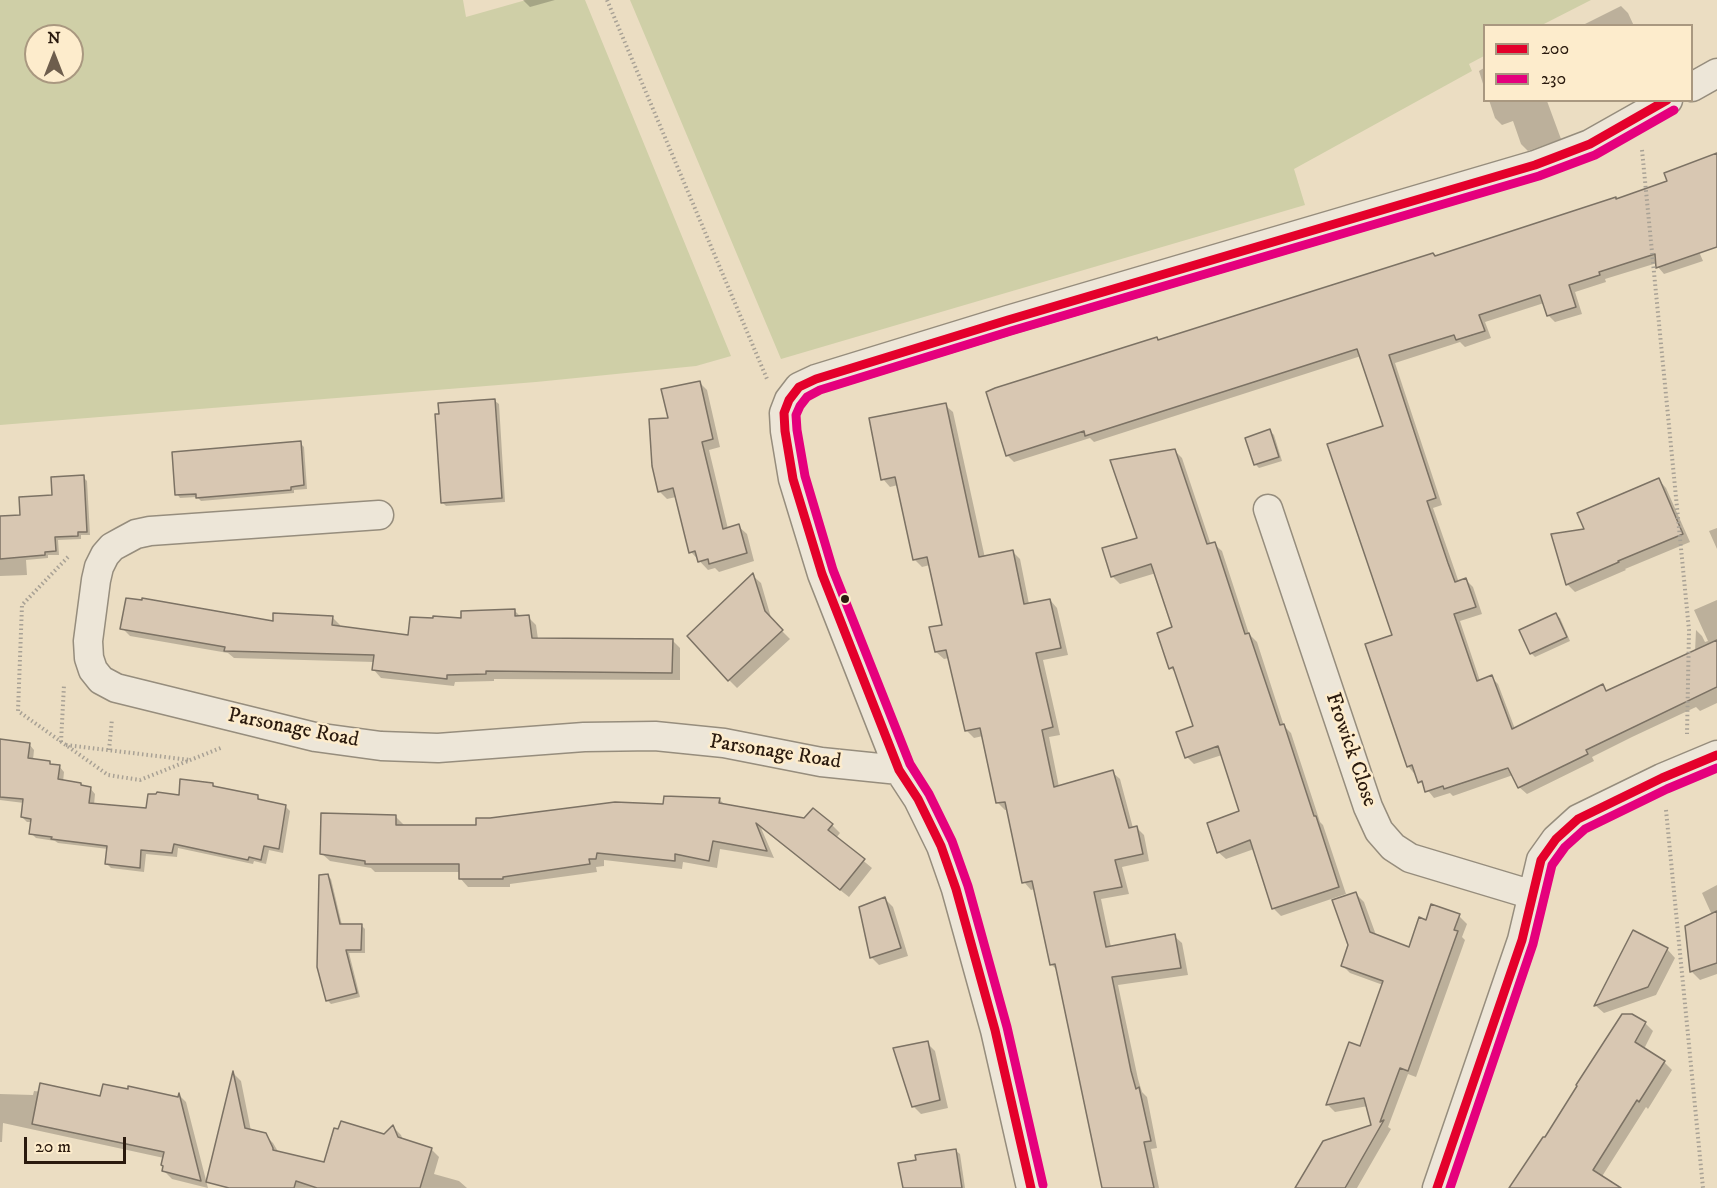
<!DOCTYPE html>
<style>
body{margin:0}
#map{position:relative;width:1717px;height:1188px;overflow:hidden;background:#ebddc2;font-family:"IM FELL DW Pica",serif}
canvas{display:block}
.legend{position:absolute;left:1483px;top:24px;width:210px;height:78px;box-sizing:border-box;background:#fdeccc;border:2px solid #a99880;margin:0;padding:8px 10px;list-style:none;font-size:18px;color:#2a1a0e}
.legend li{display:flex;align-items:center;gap:12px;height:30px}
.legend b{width:30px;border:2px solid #a99880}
.north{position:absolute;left:24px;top:24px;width:60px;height:60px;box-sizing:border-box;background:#fdeccc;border:2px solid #a99880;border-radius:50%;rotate:0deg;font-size:16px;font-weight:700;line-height:24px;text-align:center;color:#2a1a0e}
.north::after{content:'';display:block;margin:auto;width:21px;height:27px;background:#6e5e4d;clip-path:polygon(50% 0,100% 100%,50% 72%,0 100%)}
.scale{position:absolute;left:24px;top:1137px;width:102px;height:27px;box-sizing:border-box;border:3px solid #2a1a0e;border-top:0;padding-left:8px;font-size:18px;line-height:21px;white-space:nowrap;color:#2a1a0e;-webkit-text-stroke:4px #fdeccc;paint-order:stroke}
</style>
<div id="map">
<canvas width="1717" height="1188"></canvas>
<ul class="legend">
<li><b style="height:8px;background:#e4002b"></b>200</li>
<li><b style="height:8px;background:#e5007d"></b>230</li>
</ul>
<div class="north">N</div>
<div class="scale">20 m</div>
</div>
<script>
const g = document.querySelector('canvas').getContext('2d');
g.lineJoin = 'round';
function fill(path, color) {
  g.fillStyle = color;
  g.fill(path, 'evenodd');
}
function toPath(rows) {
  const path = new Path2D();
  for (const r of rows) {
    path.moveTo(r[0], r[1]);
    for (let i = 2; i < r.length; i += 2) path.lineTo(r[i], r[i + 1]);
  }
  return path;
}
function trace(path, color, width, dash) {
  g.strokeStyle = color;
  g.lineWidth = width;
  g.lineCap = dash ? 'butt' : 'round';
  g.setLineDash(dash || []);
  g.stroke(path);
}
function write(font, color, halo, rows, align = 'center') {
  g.font = font + ' "IM FELL DW Pica",serif';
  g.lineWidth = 5;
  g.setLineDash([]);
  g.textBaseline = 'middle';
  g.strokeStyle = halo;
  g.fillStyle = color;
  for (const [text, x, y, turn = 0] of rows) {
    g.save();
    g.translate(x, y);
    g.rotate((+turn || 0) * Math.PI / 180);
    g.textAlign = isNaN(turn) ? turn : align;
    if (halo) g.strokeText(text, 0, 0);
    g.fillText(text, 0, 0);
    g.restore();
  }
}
fill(toPath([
 [0,0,463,0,466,17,526,0,585,0,731,356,696,366,536,382,0,425],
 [36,36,72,36,72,72,36,72],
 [630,0,1591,0,1542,25,1484,26,1484,56,1469,64,1472,71,1294,169,1305,205,781,359]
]), '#cfcfa7');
fill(toPath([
 [523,0,555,0,530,7],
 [1621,6,1628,13,1634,26,1581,26],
 [1484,68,1484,87,1479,71],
 [1489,100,1549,100,1547,101,1561,139,1528,151,1521,144,1513,121,1502,125,1495,118],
 [1717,155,1717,240,1697,247,1703,261,1664,274,1658,267,1657,263,1605,279,1606,282,1575,292,1582,314,1555,322,1548,315,1544,303,1485,322,1491,338,1465,347,1460,342,1395,363,1442,505,1433,508,1455,571,1459,583,1466,580,1473,587,1482,614,1460,621,1480,681,1491,677,1498,684,1515,729,1602,686,1608,692,1695,652,1696,630,1702,636,1705,642,1708,641,1694,610,1717,600,1717,703,1700,711,1696,707,1632,737,1592,757,1594,761,1527,794,1519,787,1513,775,1453,796,1450,793,1434,798,1408,766,1394,636,1385,427,1361,356,1094,442,1090,438,1014,462,1007,455,1157,338,1159,341,1436,258,1616,200,1669,182],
 [699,382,707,390,720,447,709,450,728,529,738,526,747,534,754,561,719,572,715,568,708,570,691,552,676,497,667,499,659,491,670,420],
 [495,401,499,404,505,502,446,506,442,502],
 [945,405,953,412,985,558,1013,552,1020,559,1029,604,1050,600,1057,608,1068,655,1043,660,1060,735,1049,737,1059,787,1112,772,1120,779,1133,828,1137,828,1144,835,1149,861,1122,867,1129,894,1101,899,1111,947,1174,936,1182,943,1188,975,1118,985,1138,1079,1142,1092,1147,1097,1157,1148,1151,1149,1159,1188,1103,1188,1057,970,1051,964,1035,889,1031,890,1024,882,1008,810,1005,810,998,803,983,736,974,738,966,730,949,658,944,659,936,652,943,626,930,565,922,567,914,559,898,485,890,487,883,479],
 [1270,431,1274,435,1282,461,1259,468,1255,464],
 [300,443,304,447,307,489,294,490,294,493,201,501,197,497,180,498,177,494],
 [1175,451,1182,458,1211,545,1214,544,1222,551,1249,634,1257,642,1284,726,1291,733,1320,822,1323,825,1346,894,1281,916,1273,908,1254,849,1226,859,1218,852,1241,812,1222,755,1194,764,1187,757,1195,727,1178,675,1171,668,1174,628,1156,573,1120,584,1113,577,1104,549,1139,539],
 [83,477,87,481,90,535,81,535,81,539,58,540,59,555,48,555,48,558,26,560,27,575,0,576,0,518,22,516],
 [1659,480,1666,488,1690,542,1625,569,1626,570,1575,592,1567,584,1586,530],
 [1717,528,1717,549,1709,531],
 [753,576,761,583,772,621,790,639,737,688,729,680],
 [514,610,521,617,528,617,536,625,538,639,672,640,680,648,680,680,494,679,494,681,455,682,454,686,381,678,374,670,374,662,234,658,228,653,130,636,122,628,274,623,332,617,340,625,340,628,409,636,463,619],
 [1556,615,1560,618,1570,641,1535,657,1531,653],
 [0,741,29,744,34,750,33,760,49,763,52,766,59,766,64,772,63,782,81,784,84,787,90,788,95,794,94,805,147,809,213,784,216,788,257,797,262,801,285,806,290,811,283,853,269,850,266,864,254,861,253,864,178,848,177,857,146,854,144,872,111,868,106,863,108,849,58,843,55,841,36,838,31,833,32,822,27,822,22,817,24,803,0,800],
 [720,800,726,806,832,825,840,833,836,838,872,868,849,897,761,828,774,858,720,849,717,868,683,862,682,869,604,860,604,866,596,867,597,872,510,884,510,887,468,887,460,878,460,872,375,872,371,868,330,861,321,853,396,817,404,825,404,827,477,827],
 [327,875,331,879,342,925,361,925,365,929,365,953,349,953,360,997,331,1004,327,1000],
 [1717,885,1717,974,1700,980,1692,972,1687,927,1712,915,1702,893],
 [1356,894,1364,902,1376,935,1410,949,1427,921,1459,916,1467,924,1462,937,1465,940,1416,1077,1408,1074,1388,1127,1391,1129,1357,1188,1297,1188,1373,1126,1368,1106,1335,1112,1328,1105,1349,1044,1361,1048,1383,985,1350,973,1342,965,1349,945],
 [885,899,893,907,908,956,879,965,871,957],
 [1634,932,1667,949,1675,958,1656,995,1604,1013,1596,1006],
 [1645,1023,1653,1031,1644,1049,1664,1062,1672,1070,1648,1109,1646,1107,1601,1178,1600,1188,1510,1188],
 [927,1043,935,1051,948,1108,921,1114,913,1106],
 [234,1074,241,1081,251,1131,265,1135,273,1143,279,1153,325,1164,384,1135,393,1127,401,1135,403,1140,431,1149,439,1157,434,1174,459,1181,467,1188,229,1188,217,1185,209,1177],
 [34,1091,101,1098,179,1099,180,1096,186,1102,208,1188,172,1179,164,1171,164,1158,3,1123,2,1142,0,1142,0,1094,33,1095],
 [956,1151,960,1154,965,1188,904,1188]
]), '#0003');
const building = toPath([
 [1717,153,1717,247,1656,268,1655,254,1599,272,1600,275,1569,285,1576,307,1547,316,1540,295,1479,315,1485,331,1456,340,1454,335,1389,355,1436,498,1427,501,1448,563,1455,582,1466,578,1476,607,1454,614,1477,681,1492,675,1512,729,1603,684,1606,691,1717,640,1717,687,1586,750,1588,754,1518,788,1508,768,1444,789,1443,786,1425,792,1422,781,1418,783,1412,765,1407,767,1365,644,1392,635,1327,444,1383,426,1357,349,1085,436,1084,431,1006,456,986,392,995,388,1157,337,1158,340,1433,253,1435,256,1616,197,1616,199,1667,181,1664,173,1717,153],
 [700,381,713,439,702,442,723,529,739,524,747,553,709,564,708,559,698,562,695,551,689,553,673,488,658,492,652,466,649,419,668,418,661,389,700,381],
 [495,399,502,498,441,503,435,414,439,414,438,403,495,399],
 [946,403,979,557,1013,550,1024,604,1050,599,1061,648,1036,653,1053,727,1042,730,1054,787,1113,770,1129,828,1137,826,1143,854,1115,860,1122,887,1094,892,1106,947,1175,934,1181,968,1112,977,1131,1071,1136,1089,1139,1087,1151,1141,1144,1142,1154,1188,1102,1188,1055,964,1050,965,1032,881,1022,883,1005,802,996,803,980,728,965,731,946,650,935,652,929,627,942,625,927,557,913,560,895,477,881,480,869,418,946,403],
 [1270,429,1279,457,1254,465,1245,438,1270,429],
 [301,441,304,485,291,487,291,490,196,498,196,494,175,495,172,452,301,441],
 [1175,449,1207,544,1215,542,1245,634,1249,633,1280,725,1284,724,1314,816,1316,816,1339,887,1272,909,1250,840,1217,853,1207,823,1239,811,1218,746,1185,758,1176,732,1193,726,1173,667,1169,669,1157,633,1172,627,1151,564,1111,577,1102,548,1137,538,1110,460,1175,449],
 [84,475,87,532,78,532,78,536,55,537,56,551,45,552,45,555,0,559,0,516,20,515,19,497,52,495,51,477,84,475],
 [1659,478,1683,534,1618,561,1619,562,1566,585,1551,534,1584,529,1577,513,1659,478],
 [753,573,765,611,783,630,728,681,687,636,753,573],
 [126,598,142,600,142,598,273,621,273,613,333,616,332,625,408,635,410,617,433,618,433,616,461,618,461,611,515,609,515,616,529,615,532,638,673,639,672,673,486,671,486,674,447,675,447,679,372,670,374,655,224,651,225,647,120,629,126,598],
 [1556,613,1567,637,1530,654,1519,630,1556,613],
 [0,739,30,743,28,758,50,761,50,764,60,765,58,779,81,783,81,785,91,787,89,803,146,808,148,794,156,794,157,792,179,795,180,779,213,783,213,786,258,795,258,799,286,805,279,849,264,846,261,860,249,857,248,860,174,844,172,853,141,850,140,868,105,864,107,846,51,839,52,837,29,834,31,819,21,817,23,799,0,797,0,739],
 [664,796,720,798,719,803,804,818,813,808,833,824,828,830,865,859,840,890,756,823,767,851,713,841,709,861,675,854,675,861,597,853,596,859,589,859,590,864,503,877,503,879,459,879,459,864,365,864,365,861,320,854,321,813,396,815,396,825,476,825,476,818,490,818,615,802,663,804,664,796],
 [328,874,340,924,362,924,361,950,346,950,357,993,326,1001,317,967,319,875,328,874],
 [1356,892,1370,932,1409,947,1419,917,1426,920,1431,904,1460,914,1454,930,1458,931,1408,1071,1400,1068,1380,1122,1384,1120,1345,1188,1295,1188,1323,1141,1371,1125,1364,1098,1326,1105,1349,1042,1360,1046,1383,981,1341,966,1348,945,1332,900,1356,892],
 [885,897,901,948,870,958,859,907,885,897],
 [1717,911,1717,963,1690,972,1685,926,1717,911],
 [1633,930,1668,948,1648,987,1594,1006,1633,930],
 [1622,1014,1632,1014,1646,1022,1635,1042,1665,1061,1639,1102,1637,1100,1593,1170,1621,1188,1509,1188,1543,1137,1545,1137,1577,1086,1576,1085,1622,1014],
 [928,1041,940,1100,912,1107,893,1048,928,1041],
 [233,1071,245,1128,266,1133,273,1148,273,1150,324,1162,334,1128,338,1129,341,1121,384,1134,393,1125,398,1137,432,1148,420,1188,317,1188,296,1181,294,1188,229,1188,206,1182,233,1071],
 [40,1083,100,1096,103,1084,128,1089,128,1086,178,1097,179,1093,201,1181,162,1171,163,1166,161,1165,164,1152,32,1124,40,1083],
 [956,1149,962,1188,903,1188,898,1163,916,1160,915,1155,956,1149]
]);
fill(building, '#d8c7b2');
trace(building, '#7c7264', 1.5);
const street = toPath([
 [1692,87,1717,73],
 [1268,509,1368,807,1379,831,1393,847,1410,858,1533,895],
 [379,515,150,531,136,534,123,541,112,547,105,555,99,567,96,580,88,641,89,658,93,670,101,680,116,688,315,737,381,746,438,748,584,737,655,736,724,743,821,762,899,770],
 [1031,1188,995,1030,956,889,941,846,918,799,899,770,822,574,793,479,785,431,784,413,789,400,799,387,816,379,1008,320,1535,165,1590,144,1668,100],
 [1437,1188,1522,940,1541,860,1556,839,1578,819,1662,778,1717,755]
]);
trace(street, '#968d7d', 31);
trace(toPath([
 [607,0,767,379],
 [1642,150,1689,630,1687,734],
 [68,557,22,605,18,711,108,775,140,780,223,747],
 [61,742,64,685],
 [66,745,190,760],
 [109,750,112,719],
 [1666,810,1703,1188]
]), '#a8a195', 4, [1.5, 3]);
trace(street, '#ede6d8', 28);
trace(toPath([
 [1031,1188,995,1030,956,889,941,846,918,799,899,770,822,574,793,479,785,431,784,413,789,400,799,387,816,379,1008,320,1535,165,1590,144,1667,100],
 [1437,1188,1522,940,1541,860,1556,839,1578,819,1662,778,1717,755]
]), '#e4002b', 9);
trace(toPath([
 [1043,1185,1007,1027,968,886,952,841,929,794,910,764,833,570,805,476,797,430,796,415,800,406,807,397,820,390,1011,331,1539,176,1595,155,1674,110],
 [1450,1188,1533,944,1552,865,1565,847,1585,829,1667,789,1717,768]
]), '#e5007d', 9);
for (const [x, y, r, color] of [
 [845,599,5,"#2a1a0e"]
]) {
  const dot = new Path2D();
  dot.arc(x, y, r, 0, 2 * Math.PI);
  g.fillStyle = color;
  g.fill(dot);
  trace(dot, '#fdeccc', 2);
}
write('21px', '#2a1a0e', '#fdeccc', [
 ["Parsonage Road",293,729,11],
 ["Frowick Close",1350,750,71],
 ["Parsonage Road",775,753,9]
]);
</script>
